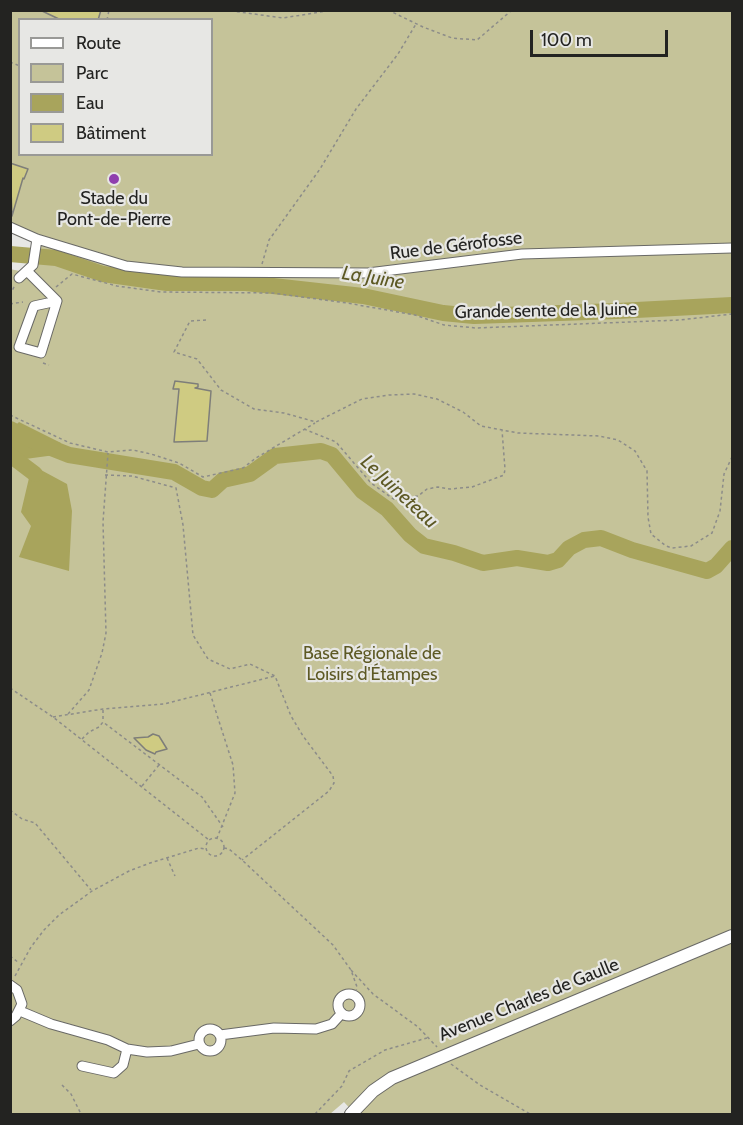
<!DOCTYPE html>
<meta charset="utf-8">
<style>
body{margin:0}
#map{position:relative;width:743px;height:1125px;overflow:hidden;background:#e7e7e4;font-family:Cabin,sans-serif}
canvas{display:block}
.frame{position:absolute;inset:0;border:12px solid #232321;pointer-events:none}
.legend{position:absolute;left:18px;top:18px;width:195px;height:138px;box-sizing:border-box;background:#e7e7e4;border:2px solid #999996;margin:0;padding:8px 10px;list-style:none;font-size:18px;color:#232321}
.legend li{display:flex;align-items:center;gap:12px;height:30px}
.legend b{width:30px;border:2px solid #999996}
.scale{position:absolute;left:530px;top:30px;width:138px;height:27px;box-sizing:border-box;border:3px solid #232321;border-top:0;padding-left:8px;font-size:18px;line-height:21px;white-space:nowrap;color:#232321;-webkit-text-stroke:4px #e7e7e4;paint-order:stroke}
</style>
<div id="map">
<canvas width="743" height="1125"></canvas>
<div class="frame"></div>
<ul class="legend">
<li><b style="height:8px;background:#fff"></b>Route</li>
<li><b style="height:16px;background:#c5c399"></b>Parc</li>
<li><b style="height:16px;background:#a8a45c"></b>Eau</li>
<li><b style="height:16px;background:#cfcb82"></b>Bâtiment</li>
</ul>
<div class="scale">100 m</div>
</div>
<script>
const g = document.querySelector('canvas').getContext('2d');
g.lineJoin = 'round';
function fill(path, color) {
  g.fillStyle = color;
  g.fill(path, 'evenodd');
}
function toPath(rows) {
  const path = new Path2D();
  for (const r of rows) {
    if (r.length === 3) {
      path.moveTo(r[0] + r[2], r[1]);
      path.arc(r[0], r[1], r[2], 0, 2 * Math.PI);
      continue;
    }
    path.moveTo(r[0], r[1]);
    for (let i = 2; i < r.length; i += 2) path.lineTo(r[i], r[i + 1]);
  }
  return path;
}
function trace(path, color, width, dash) {
  g.strokeStyle = color;
  g.lineWidth = width;
  g.lineCap = dash ? 'butt' : 'round';
  g.setLineDash(dash || []);
  g.stroke(path);
}
function write(font, color, halo, rows, align = 'center') {
  g.font = font + ' Cabin,sans-serif';
  g.lineWidth = 4.5;
  g.setLineDash([]);
  g.textBaseline = 'middle';
  g.strokeStyle = halo;
  g.fillStyle = color;
  for (const [text, x, y, turn = 0] of rows) {
    g.save();
    g.translate(x, y);
    g.rotate((+turn || 0) * Math.PI / 180);
    g.textAlign = isNaN(turn) ? turn : align;
    if (halo) g.strokeText(text, 0, 0);
    g.fillText(text, 0, 0);
    g.restore();
  }
}
fill(toPath([
 [11,11,732,11,732,1114,355,1114,344,1102,330,1114,11,1114,10,269,29,273,37,238,11,223],
 [20,20,212,20,212,154,20,154]
]), '#c5c399');
fill(toPath([
 [19,422,61,443,55,455,18,460,11,465,11,430],
 [41,470,67,484,72,511,69,571,19,557,31,526,21,512,29,478]
]), '#a8a45c');
trace(toPath([
 [10,254,56,258,103,274,167,283,246,283,363,296,443,313,474,316,617,311,732,305],
 [10,429,36,442,69,455,174,472,202,488,212,490,223,480,250,474,275,456,321,451,332,455,362,491,387,509,410,535,424,546,454,553,483,563,517,558,548,563,558,560,569,548,584,540,601,538,632,550,707,571,716,566,732,548],
 [10,455,35,474]
]), '#a8a45c', 16);
const building = toPath([
 [40,10,101,10,98,20,61,20,40,10],
 [10,163,28,169,24,179,23,178,12,216,10,163],
 [175,381,198,384,198,387,195,388,211,391,207,441,174,442,179,389,173,389,175,381],
 [153,734,159,736,167,749,156,752,155,754,146,750,134,738,148,737,153,734]
]);
fill(building, '#cfcb82');
trace(building, '#7e7e7a', 1.5);
const minor = toPath([
 [10,227,37,239,126,266,182,272,368,273,522,254,732,248],
 [27,271,57,301],
 [19,278,33,265,37,239],
 [57,301,41,353,19,347,34,306,57,301],
 [10,985,17,990,22,1004,16,1016,10,1021],
 [349,1005,11],
 [20,1011,51,1024,108,1040,127,1049,147,1052,171,1051,199,1044],
 [210,1040,11],
 [220,1035,274,1028,316,1029,332,1024,342,1013],
 [82,1066,114,1073,123,1065,127,1049]
]);
const major = toPath([
 [351,1114,373,1091,392,1078,732,936]
]);
trace(minor, '#696966', 11);
trace(major, '#696966', 14);
trace(toPath([
 [225,10,283,18,333,10],
 [388,10,423,27,452,38,477,40,512,10],
 [107,20,109,10],
 [10,62,20,66],
 [262,264,269,240,320,169,356,109,398,54,416,24],
 [56,287,72,274,117,286,161,292,272,293,347,303,415,315,444,325,476,328,680,320,732,314],
 [10,295,15,285],
 [10,304,23,302],
 [206,320,190,321,174,352,197,359,221,390,254,409,284,413,316,422,362,399,389,395,414,394,437,399,463,412,481,426,518,433,599,436,618,440,635,451,647,471,648,517,651,534,666,546,672,548,691,546,712,533,720,511,724,474,732,457],
 [43,363,49,365],
 [10,415,70,443,108,452,133,450,151,454,179,463,203,477,243,468,256,458,315,423],
 [304,429,336,442,371,483,395,500,418,496,427,489,438,487,450,489,472,487,504,475,505,469,502,430],
 [105,475,132,476,176,488,183,525,193,635,208,659,230,669,250,664,275,676,291,716,303,736,333,776,334,783,329,791,242,860],
 [10,688,53,717,209,840],
 [210,693,233,765,235,793,217,838],
 [103,710,103,720],
 [68,714,89,690,102,653,106,633,103,522,108,453],
 [53,717,103,709,164,704,275,676],
 [82,739,89,732,99,727,103,722,202,797,223,827],
 [142,786,159,765],
 [10,810,22,819,35,823,91,890],
 [215,847,9],
 [224,848,229,849,242,860,333,945,351,970,357,987,355,996],
 [167,858,175,876],
 [10,956,19,963],
 [351,970,373,994,418,1027,437,1047],
 [15,976,31,947,44,930,59,915,92,891,129,871,150,863,199,848,206,849],
 [451,1064,480,1085,530,1114],
 [62,1085,71,1094,81,1114],
 [315,1114,342,1086,349,1071,385,1050,427,1038]
]), '#8c8c89', 1.5, [3, 3]);
trace(minor, '#fff', 9);
trace(major, '#fff', 12);
for (const [x, y, r, color] of [
 [114,179,6,"#8f3fae"]
]) {
  const dot = new Path2D();
  dot.arc(x, y, r, 0, 2 * Math.PI);
  g.fillStyle = color;
  g.fill(dot);
  trace(dot, '#e7e7e4', 2);
}
write('18px', '#232321', '#e7e7e4', [
 ["Stade du",114,199],
 ["Pont-de-Pierre",114,220]
]);
write('18px', '#232321', '#e7e7e4', [
 ["Rue de Gérofosse",456,246,-7],
 ["Grande sente de la Juine",546,311,-1],
 ["Avenue Charles de Gaulle",529,1000,-22]
]);
write('18px', '#5d5924', '#e7e7e4', [
 ["Base Régionale de",372,654],
 ["Loisirs d'Étampes",372,675]
]);
write('italic 20px', '#5d5924', '#e7e7e4', [
 ["La Juine",373,278,9],
 ["Le Juineteau",399,492,43]
]);
</script>
